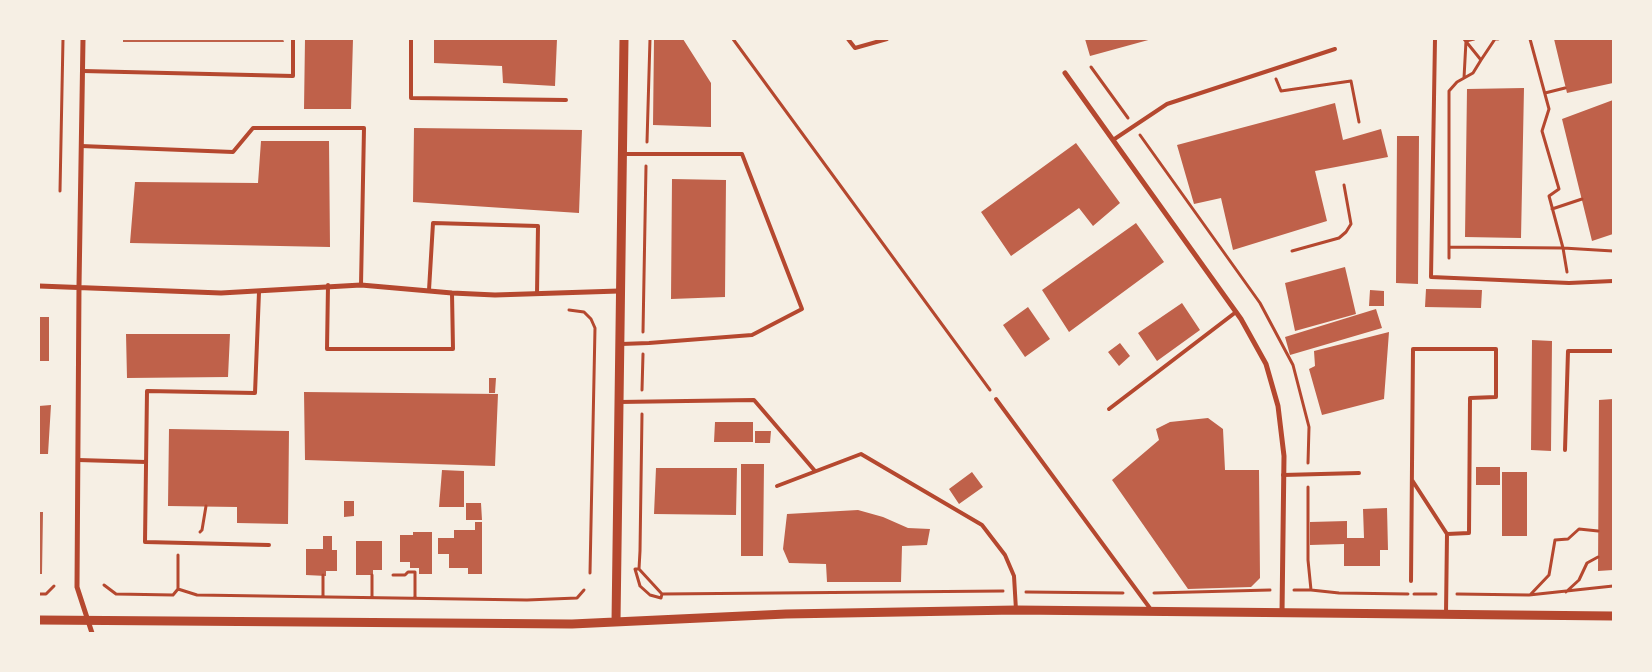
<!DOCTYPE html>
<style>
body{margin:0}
#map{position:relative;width:1652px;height:672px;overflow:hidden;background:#f6efe4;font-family:"PT Serif",serif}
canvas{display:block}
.frame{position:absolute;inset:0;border:40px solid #f6efe4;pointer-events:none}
</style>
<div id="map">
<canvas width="1652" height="672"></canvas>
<div class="frame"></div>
</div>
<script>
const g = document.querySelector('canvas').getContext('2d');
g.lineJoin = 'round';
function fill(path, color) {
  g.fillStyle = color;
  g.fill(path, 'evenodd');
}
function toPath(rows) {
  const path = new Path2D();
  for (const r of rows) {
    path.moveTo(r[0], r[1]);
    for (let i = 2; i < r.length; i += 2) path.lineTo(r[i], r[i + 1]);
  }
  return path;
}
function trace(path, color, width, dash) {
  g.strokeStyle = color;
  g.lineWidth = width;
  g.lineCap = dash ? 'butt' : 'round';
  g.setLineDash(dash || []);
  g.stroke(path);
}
fill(toPath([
 [123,39,283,39,284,42,123,42],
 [305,39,353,39,351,109,304,109],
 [434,39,557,39,555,86,503,83,502,66,434,63],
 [654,39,683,39,711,83,711,127,653,125],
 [1085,39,1152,39,1090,56],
 [1554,39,1612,39,1613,83,1567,93],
 [1524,88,1521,238,1465,237,1467,89],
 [1613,100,1613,234,1592,241,1562,119],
 [1335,103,1343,140,1381,129,1388,157,1315,171,1327,221,1233,250,1221,198,1194,204,1177,145],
 [414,128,582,130,579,213,413,202],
 [1397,136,1419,136,1418,284,1396,283],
 [261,141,329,141,330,247,130,243,135,182,258,183],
 [1076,143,1120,203,1093,226,1079,208,1011,256,981,212],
 [672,179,726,180,725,297,671,299],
 [1136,223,1164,262,1069,332,1042,290],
 [1345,267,1356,314,1295,331,1285,283],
 [1426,289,1482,290,1481,308,1425,307],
 [1370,290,1384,291,1384,306,1369,306],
 [1182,303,1200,330,1157,361,1138,333],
 [1028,307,1050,339,1025,357,1003,325],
 [1376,309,1382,328,1290,355,1285,337],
 [39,317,49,317,49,361,39,361],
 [1389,332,1384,399,1322,415,1309,369,1315,366,1314,351],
 [126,334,230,334,228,377,127,378],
 [1532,340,1552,341,1551,451,1531,450],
 [1120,343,1130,356,1119,366,1108,352],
 [489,378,496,378,495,393,489,393],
 [304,392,498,394,495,466,305,460],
 [1613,399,1613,570,1598,571,1599,400],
 [51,405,48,454,39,454,39,406],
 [1208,418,1223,429,1225,470,1259,470,1260,578,1251,587,1188,589,1112,480,1159,440,1156,429,1170,422],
 [715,422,753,422,753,442,714,442],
 [169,429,289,431,288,524,237,523,237,507,168,506],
 [755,431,771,431,770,443,755,443],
 [741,464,764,464,763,556,741,556],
 [1476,467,1500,467,1500,485,1476,485],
 [656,468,737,468,736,515,654,514],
 [442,470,464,471,464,507,439,507],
 [972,472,983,487,959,504,949,489],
 [1502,472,1527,472,1527,536,1502,536],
 [344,501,354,501,354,516,344,517],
 [466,503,481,503,482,520,466,520],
 [1387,508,1388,550,1380,550,1380,566,1344,566,1344,544,1310,545,1310,522,1347,521,1347,538,1364,538,1363,509],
 [858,510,883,517,908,528,930,529,927,545,902,546,901,582,827,582,826,564,789,563,783,549,787,514],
 [39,512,43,512,42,574,39,574],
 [475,522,482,522,482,574,468,574,468,568,449,568,449,554,438,554,438,538,454,538,454,530,475,530],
 [413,532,432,532,432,574,419,574,419,568,410,568,410,562,400,562,400,535,413,535],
 [323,536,332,536,332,550,337,550,337,571,326,571,326,576,306,575,306,549,323,549],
 [356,541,382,541,382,570,373,570,373,575,356,575]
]), '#bf614a');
trace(toPath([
 [733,39,990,390],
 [1464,39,1481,60,1495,39,1498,39],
 [1530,39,1549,109,1542,131,1559,189,1549,196,1563,248,1567,272],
 [1481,60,1473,73,1457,82,1449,91,1449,247,1563,248,1613,251],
 [1091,67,1128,118],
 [1464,78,1466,41,1474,39],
 [1276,79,1281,91,1351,81,1359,122],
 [1545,93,1565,88],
 [1140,135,1260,303,1293,365,1309,427,1308,463],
 [647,142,650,39],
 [60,191,63,39],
 [1552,209,1582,199],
 [1292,251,1339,238,1346,232,1351,224,1344,185],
 [1449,258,1449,247],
 [569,310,584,312,591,319,595,328,590,573],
 [643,332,646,166],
 [642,390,643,354],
 [642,414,640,551,639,569,635,569,640,586,650,595,661,598,662,594,1003,591],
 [1308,487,1308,560,1311,590,1339,593,1408,594],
 [200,532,202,530,206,506],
 [178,555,178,589],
 [639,569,662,594],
 [323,575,323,597],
 [372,575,372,597],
 [393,575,405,575,408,572,415,572,415,598],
 [104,585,116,594,173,595,178,589,197,595,527,600,577,598,584,590],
 [1294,590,1311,590],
 [1026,592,1123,593],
 [1566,592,1579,580,1587,563,1598,557],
 [1154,593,1270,590],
 [39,594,46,594,54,586],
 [1414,594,1436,594],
 [1457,594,1529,595,1613,586],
 [1530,595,1549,575,1555,540,1568,539,1579,529,1598,531]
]), '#b5482f', 3);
trace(toPath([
 [411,39,411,98,566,100],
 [848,39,855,48,887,39],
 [1435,39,1431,277,1569,283,1613,281],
 [83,71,293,76,293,39],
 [1113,140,1167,104,1335,49],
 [81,146,233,152,253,128,364,128,361,285],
 [328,285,327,349,453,349,452,293],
 [429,290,433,223,538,226,537,294],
 [259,292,255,393,147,391,145,542,269,545],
 [621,344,649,343,752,335,802,309,742,154,623,154],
 [996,399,1152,611],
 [619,402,754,400,815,471],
 [1109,409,1236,312],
 [1565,450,1568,351,1613,351],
 [78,460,146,462],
 [1283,475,1359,473],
 [1412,480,1447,534,1446,613],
 [777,486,861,454,982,525,1005,555,1014,576,1016,610],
 [1411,581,1413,349,1496,349,1496,397,1470,398,1469,533,1447,534]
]), '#b5482f', 4);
trace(toPath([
 [83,39,79,286,77,587,92,633],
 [1065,73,1241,319,1266,364,1278,406,1284,456,1282,613],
 [39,286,221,293,361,285,452,293,495,295,619,291]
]), '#b5482f', 5);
trace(toPath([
 [39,620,572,624,786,614,1016,610,1613,616],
 [616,621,624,39]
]), '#b5482f', 9);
</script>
